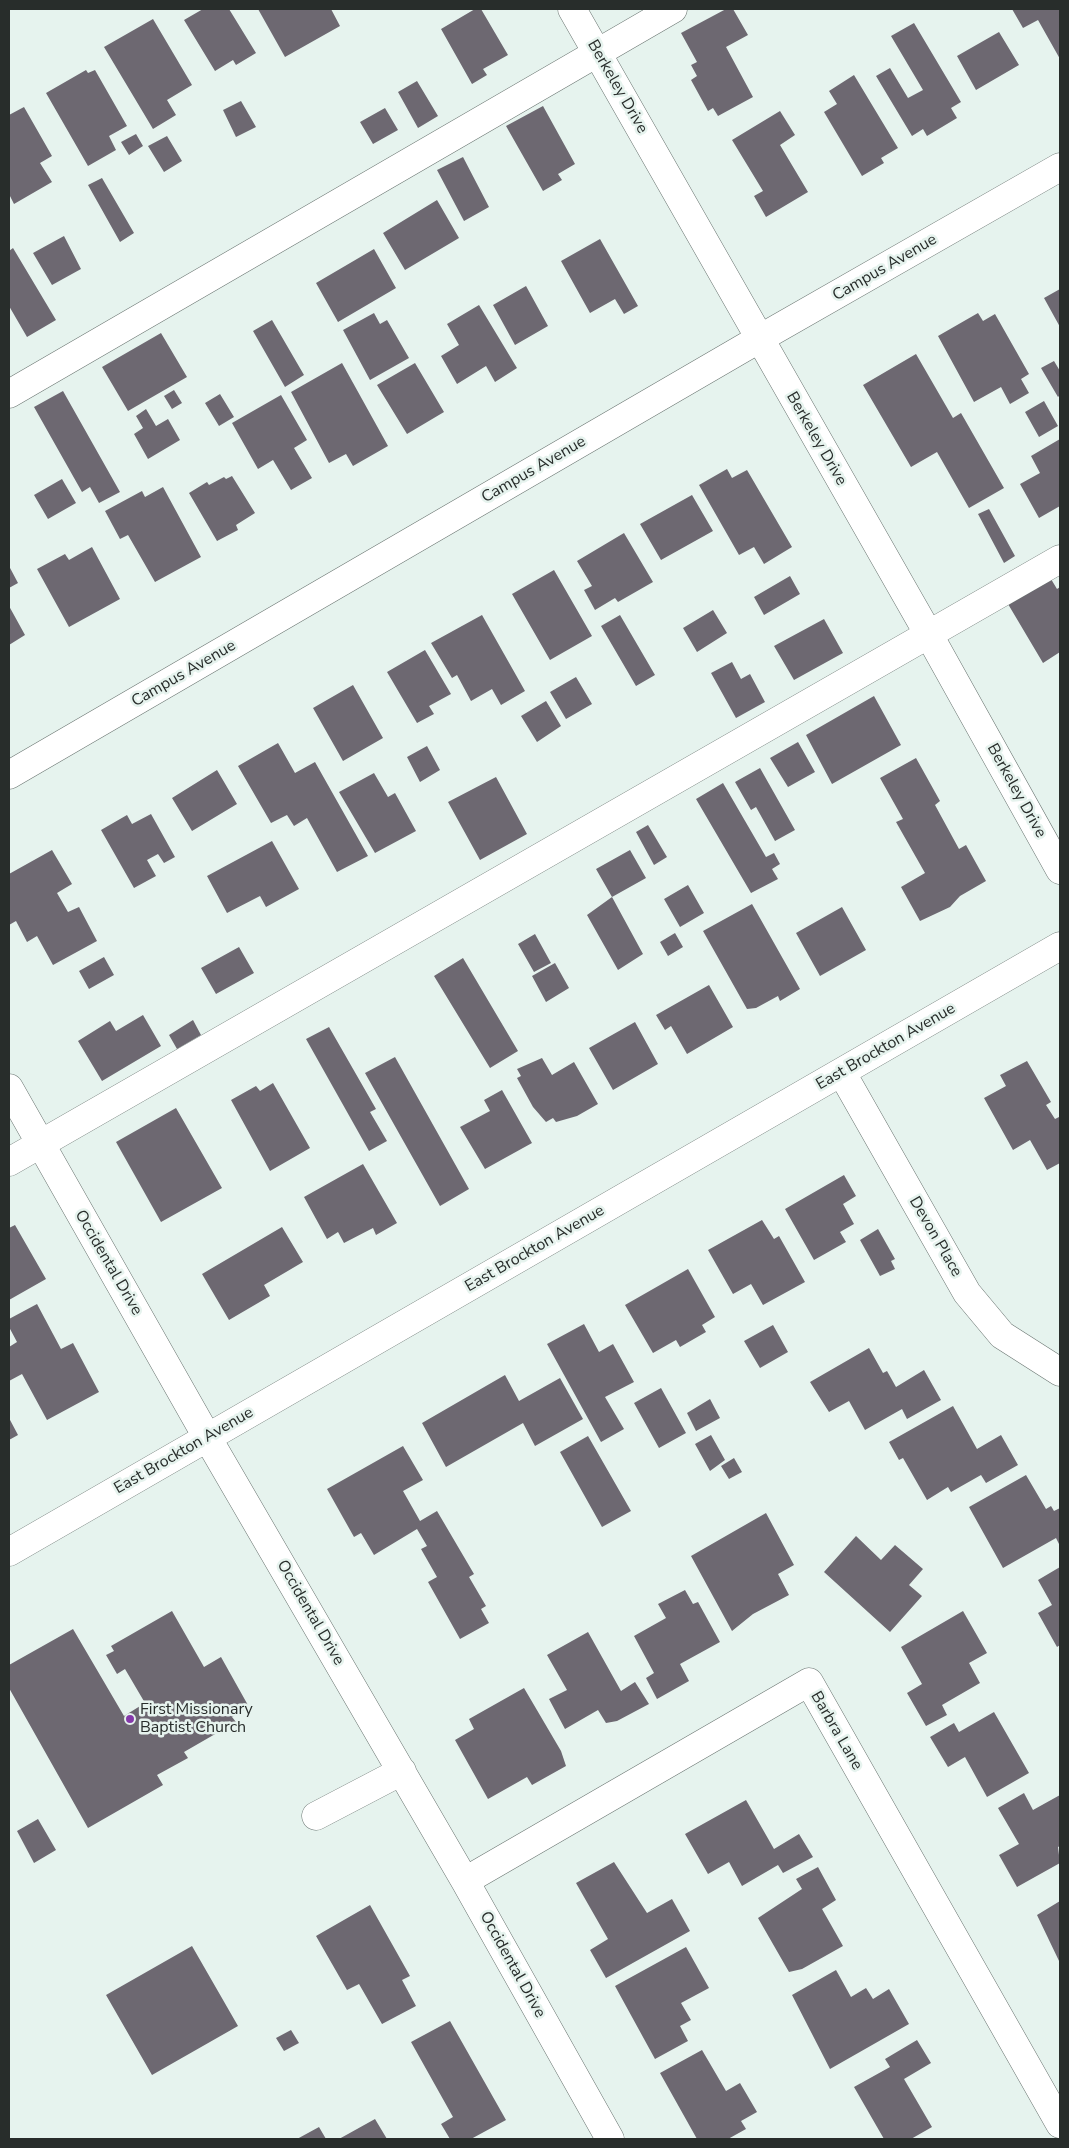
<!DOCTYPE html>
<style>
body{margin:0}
#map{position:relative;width:1069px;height:2148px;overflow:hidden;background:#e6f3ee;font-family:"Nunito Sans",sans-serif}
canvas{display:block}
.frame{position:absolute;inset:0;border:10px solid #282d2b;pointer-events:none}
</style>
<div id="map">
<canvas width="1069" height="2148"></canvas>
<div class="frame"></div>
</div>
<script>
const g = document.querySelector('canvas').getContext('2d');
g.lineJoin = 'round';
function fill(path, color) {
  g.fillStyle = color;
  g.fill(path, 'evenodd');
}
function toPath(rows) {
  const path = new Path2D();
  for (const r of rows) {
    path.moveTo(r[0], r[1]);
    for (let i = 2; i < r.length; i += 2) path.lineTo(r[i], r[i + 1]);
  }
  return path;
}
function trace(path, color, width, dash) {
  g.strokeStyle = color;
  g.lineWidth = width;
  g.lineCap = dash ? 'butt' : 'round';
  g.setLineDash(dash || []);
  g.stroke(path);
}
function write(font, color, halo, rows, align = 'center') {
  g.font = font + ' "Nunito Sans",sans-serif';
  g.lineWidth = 5;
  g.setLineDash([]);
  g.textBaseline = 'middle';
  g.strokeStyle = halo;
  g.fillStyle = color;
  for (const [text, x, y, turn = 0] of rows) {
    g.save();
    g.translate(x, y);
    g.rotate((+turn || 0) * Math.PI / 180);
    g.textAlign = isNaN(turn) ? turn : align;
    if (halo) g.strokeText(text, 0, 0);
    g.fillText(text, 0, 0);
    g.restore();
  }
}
fill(toPath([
 [203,9,229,9,256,53,236,65,233,60,215,71,184,20],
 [258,9,331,9,340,26,285,57],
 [475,9,481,9,508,55,483,69,487,75,472,84,441,29],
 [726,9,733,9,748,35,726,47,753,97,718,116,713,108,708,111,691,80,697,76,691,65,697,62,681,33],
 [1012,9,1060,9,1060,59,1038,20,1023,28],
 [153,19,192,85,167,100,176,115,153,129,104,47],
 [914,23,961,102,951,108,957,118,927,136,923,129,912,136,876,76,890,68,908,98,923,90,891,36],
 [999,32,1019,65,976,90,957,56],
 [86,70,88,73,95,70,127,126,109,136,116,150,88,166,46,93],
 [854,75,898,148,881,158,884,163,862,176,824,112,837,104,829,91],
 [417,81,438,116,418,128,398,92],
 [241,101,256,127,236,137,223,110],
 [543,106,575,164,558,174,562,180,543,191,506,126],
 [24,107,52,156,40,163,52,182,14,204,9,194,9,115],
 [385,108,398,130,373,144,360,122],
 [780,111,795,135,780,145,808,192,766,217,754,196,763,191,732,140],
 [136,134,143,146,129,155,121,142],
 [167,136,182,161,164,172,148,146],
 [463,157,489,207,464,221,437,170],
 [102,178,134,233,120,242,88,185],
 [437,200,459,238,405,270,383,233],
 [64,236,81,269,52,285,33,253],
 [600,239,638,306,624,314,615,299,590,313,561,261],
 [13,248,56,320,27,337,9,306,9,251],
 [374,249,396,288,338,322,316,283],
 [526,286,548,326,515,345,493,305],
 [1060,289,1060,327,1044,298],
 [479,305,517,368,495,382,486,366,457,384,441,356,459,345,447,324],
 [374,313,380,324,387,320,409,358,370,380,343,330],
 [978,313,983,321,995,314,1029,374,1021,379,1029,393,1010,404,1001,387,974,402,938,336],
 [272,320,304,375,285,387,253,331],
 [161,333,187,377,128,411,102,367],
 [916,354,953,418,961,413,1004,488,969,508,937,452,911,467,863,385],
 [1054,361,1060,371,1060,395,1058,397,1041,368],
 [342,363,388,446,353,466,346,454,329,463,291,392],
 [415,363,444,412,407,434,377,385],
 [174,390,182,403,172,409,164,396],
 [63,391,120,492,99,503,90,487,82,492,34,407],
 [220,394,234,417,219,426,205,403],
 [281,395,307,440,294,448,312,478,291,490,273,460,258,469,232,423],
 [1044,401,1058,426,1039,437,1025,412],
 [146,409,156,426,168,419,180,440,148,459,134,434,143,428,136,416],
 [1060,439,1060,506,1039,518,1020,484,1040,473,1031,456],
 [727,469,732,478,747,470,792,547,764,564,754,547,739,555,699,485],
 [232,476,255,513,236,525,238,530,217,541,189,493,207,482,209,485,224,477,226,479],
 [62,479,76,503,48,519,34,495],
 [163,487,201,557,155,582,128,535,120,539,105,511,142,491,145,497],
 [692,495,713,531,661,560,640,524],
 [989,509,1015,556,1004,563,978,514],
 [624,533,653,582,618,602,615,598,595,610,584,590,592,586,577,561],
 [92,547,120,599,69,627,37,569,65,554,69,560],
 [9,566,18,583,9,588],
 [554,570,592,636,550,660,512,594],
 [790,576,800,594,764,615,754,597],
 [1051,579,1057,589,1060,587,1060,652,1043,663,1008,604],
 [9,606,25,635,9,645],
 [713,610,727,633,697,652,683,628],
 [482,615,525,691,501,705,492,689,471,701,457,675,452,678,431,643],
 [620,615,655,675,636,686,601,626],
 [824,619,843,653,794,680,774,646],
 [425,650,451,694,429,706,434,714,417,723,387,672],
 [732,662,741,679,750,674,765,702,736,718,711,673],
 [576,677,592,704,566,719,550,692],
 [353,685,383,738,343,761,313,708],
 [874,696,901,745,832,784,806,735],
 [546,701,561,726,537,742,521,716],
 [798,742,815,772,788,787,770,758],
 [278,743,295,773,315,762,368,856,337,872,307,818,294,826,287,815,271,823,238,766],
 [427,746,440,770,420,782,407,757],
 [916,758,940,801,935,805,959,849,966,845,986,881,960,896,950,907,920,921,901,887,925,873,896,822,903,819,880,778],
 [760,768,795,830,775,841,756,807,751,810,735,782],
 [217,770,237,804,192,831,172,798],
 [374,773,388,797,395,793,416,831,375,853,339,792],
 [496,777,527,834,480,860,448,802],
 [723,783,766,857,774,853,780,864,772,869,778,879,751,893,696,799],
 [151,814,175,857,164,863,158,854,147,860,156,876,134,888,101,830,127,815,132,824],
 [648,825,667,857,654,865,636,832],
 [272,841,299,889,266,907,260,896,227,913,207,876],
 [52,850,72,884,57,893,68,912,79,907,97,941,53,965,37,936,27,942,16,921,9,925,9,874],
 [630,850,646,878,612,897,596,869],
 [688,885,704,913,680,927,664,899],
 [612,897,643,954,618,970,587,915],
 [752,904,800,989,780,1001,778,996,756,1008,747,1009,703,931],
 [842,907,866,950,820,976,796,933],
 [675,933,683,947,668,956,660,942],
 [535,934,551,963,534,972,518,944],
 [239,947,254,973,216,994,201,968],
 [104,957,114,975,89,989,79,971],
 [463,958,518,1051,490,1068,434,976],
 [555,963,569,988,546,1002,532,976],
 [709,985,733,1027,687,1054,671,1026,665,1030,656,1015],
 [143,1015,161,1046,102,1081,78,1041,110,1021,116,1031],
 [193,1020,201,1035,177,1049,169,1035],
 [635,1022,658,1064,613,1090,589,1048],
 [329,1027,376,1109,370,1112,387,1141,369,1151,306,1039],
 [395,1057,469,1189,440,1206,365,1073],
 [542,1058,552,1075,574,1062,598,1104,577,1116,556,1122,553,1118,546,1122,533,1107,517,1078,521,1076,517,1069],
 [1027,1061,1051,1102,1046,1105,1055,1119,1059,1117,1060,1120,1060,1163,1047,1170,1030,1140,1013,1150,984,1098,1006,1086,1000,1075],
 [273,1083,310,1148,270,1171,231,1100,256,1086,260,1091],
 [502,1090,532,1143,485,1169,460,1127,490,1111,484,1100],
 [176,1108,222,1188,161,1222,116,1142],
 [363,1164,397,1223,376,1235,373,1228,344,1243,338,1232,327,1239,304,1197],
 [844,1175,856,1196,843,1204,854,1224,840,1232,846,1242,814,1260,785,1209],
 [762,1220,774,1239,779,1236,805,1282,763,1305,751,1284,733,1294,708,1250],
 [15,1225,46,1279,9,1300,9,1228],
 [282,1227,303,1262,264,1285,270,1296,229,1320,202,1274],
 [878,1229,895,1259,891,1261,895,1269,880,1276,860,1240],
 [688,1269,715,1317,702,1325,706,1332,680,1347,676,1340,653,1353,625,1305],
 [37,1304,61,1349,73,1343,99,1392,47,1420,22,1374,9,1381,9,1347,17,1342,9,1327,9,1319],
 [584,1324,599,1352,613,1344,634,1382,605,1397,624,1429,601,1442,547,1344],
 [773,1325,788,1352,760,1368,744,1341],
 [869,1348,883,1373,887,1371,896,1387,924,1370,941,1400,907,1419,902,1409,865,1430,849,1401,829,1412,810,1382],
 [505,1375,519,1401,560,1378,583,1419,535,1446,523,1423,446,1467,422,1423],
 [661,1388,686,1433,659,1448,634,1403],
 [710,1399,720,1418,696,1431,687,1413],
 [953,1406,977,1449,1001,1435,1018,1465,986,1483,981,1475,951,1492,948,1487,927,1500,903,1458,899,1460,889,1442],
 [9,1418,18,1435,9,1440],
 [711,1435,725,1460,710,1471,695,1444],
 [588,1436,631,1511,602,1527,560,1452],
 [403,1446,423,1480,403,1491,420,1521,437,1511,474,1574,469,1577,486,1606,481,1609,489,1623,460,1639,428,1582,437,1577,421,1549,427,1546,417,1529,374,1555,361,1533,354,1537,327,1489],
 [734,1458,742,1472,729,1479,721,1466],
 [1026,1475,1046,1509,1051,1506,1054,1511,1060,1508,1060,1546,1056,1538,1003,1568,969,1507],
 [766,1513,794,1565,778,1574,789,1595,753,1614,732,1631,691,1556],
 [856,1536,881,1560,895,1545,923,1569,909,1585,922,1596,890,1632,824,1572],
 [1060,1567,1060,1645,1057,1647,1038,1613,1052,1605,1038,1580],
 [685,1590,693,1604,698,1602,720,1642,680,1664,689,1681,657,1699,646,1678,654,1673,634,1636,666,1618,658,1604],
 [172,1611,204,1667,221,1657,249,1707,232,1717,236,1722,184,1752,188,1758,157,1775,163,1785,88,1828,9,1688,9,1665,73,1629,124,1716,145,1703,125,1669,117,1674,106,1655,114,1651,111,1646],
 [963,1611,987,1653,969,1663,980,1683,942,1705,947,1715,926,1726,907,1693,922,1684,901,1647],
 [588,1632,621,1691,635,1682,649,1704,617,1721,606,1723,598,1710,565,1729,549,1699,567,1690,547,1655],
 [524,1688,561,1751,566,1766,532,1785,527,1777,488,1799,455,1740,474,1729,469,1719],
 [994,1712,1029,1773,987,1797,965,1757,948,1767,930,1737,954,1723,959,1732],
 [1024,1793,1033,1810,1060,1795,1060,1846,1058,1847,1060,1863,1017,1887,999,1855,1019,1844,998,1808],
 [746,1800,774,1849,799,1834,813,1857,783,1873,778,1865,742,1886,729,1862,708,1874,685,1834],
 [38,1819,56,1850,34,1863,17,1831],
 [614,1862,647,1913,672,1899,690,1931,606,1978,590,1950,608,1939,576,1883],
 [818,1867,836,1900,822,1909,843,1946,802,1969,789,1972,758,1918,802,1889,796,1879],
 [1060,1901,1060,1963,1037,1915],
 [370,1905,410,1976,402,1980,416,2006,382,2024,359,1984,347,1990,316,1936],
 [192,1946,238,2026,152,2075,106,1995],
 [686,1947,709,1988,681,2003,691,2020,680,2026,688,2041,655,2059,615,1986],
 [836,1970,851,1997,866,1988,873,1999,889,1989,909,2024,830,2069,792,1995],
 [450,2021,506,2120,471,2139,450,2139,441,2124,453,2117,411,2042],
 [291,2030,299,2043,284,2051,276,2038],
 [917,2040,931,2063,904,2079,932,2127,911,2139,884,2139,854,2087,890,2067,885,2059],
 [702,2050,726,2091,740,2083,757,2112,741,2121,746,2129,728,2139,697,2139,660,2073],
 [375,2119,387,2139,339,2139],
 [319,2127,326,2139,297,2139]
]), '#6d6871');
const minor = toPath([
 [572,9,929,635,1060,870],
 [9,394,673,9],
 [9,775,759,339,1060,167],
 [842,1073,967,1293,1002,1335,1060,1372],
 [9,1088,207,1437,465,1881,610,2139],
 [9,1162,1060,559],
 [9,1552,1060,946],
 [316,1816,402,1771],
 [465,1881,809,1682,1060,2124]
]);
trace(minor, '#697470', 29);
trace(minor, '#fff', 28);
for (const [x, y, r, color] of [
 [130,1719,5,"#8539aa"]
]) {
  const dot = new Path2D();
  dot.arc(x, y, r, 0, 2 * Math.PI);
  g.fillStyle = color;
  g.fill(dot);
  trace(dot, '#e6f3ee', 2);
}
write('16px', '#282d2b', '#e6f3ee', [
 ["Berkeley Drive",617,87,60],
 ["Campus Avenue",885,268,-30],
 ["Berkeley Drive",816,439,60],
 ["Campus Avenue",534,470,-30],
 ["Campus Avenue",184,674,-30],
 ["Berkeley Drive",1016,791,61],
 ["East Brockton Avenue",886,1047,-30],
 ["Devon Place",935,1237,60],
 ["East Brockton Avenue",535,1249,-30],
 ["Occidental Drive",108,1263,60],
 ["East Brockton Avenue",184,1451,-30],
 ["Occidental Drive",310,1613,60],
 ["Barbra Lane",836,1731,60],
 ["Occidental Drive",512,1965,61]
]);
write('16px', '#282d2b', '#e6f3ee', [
 ["First Missionary",140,1710],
 ["Baptist Church",140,1728]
], 'left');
</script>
